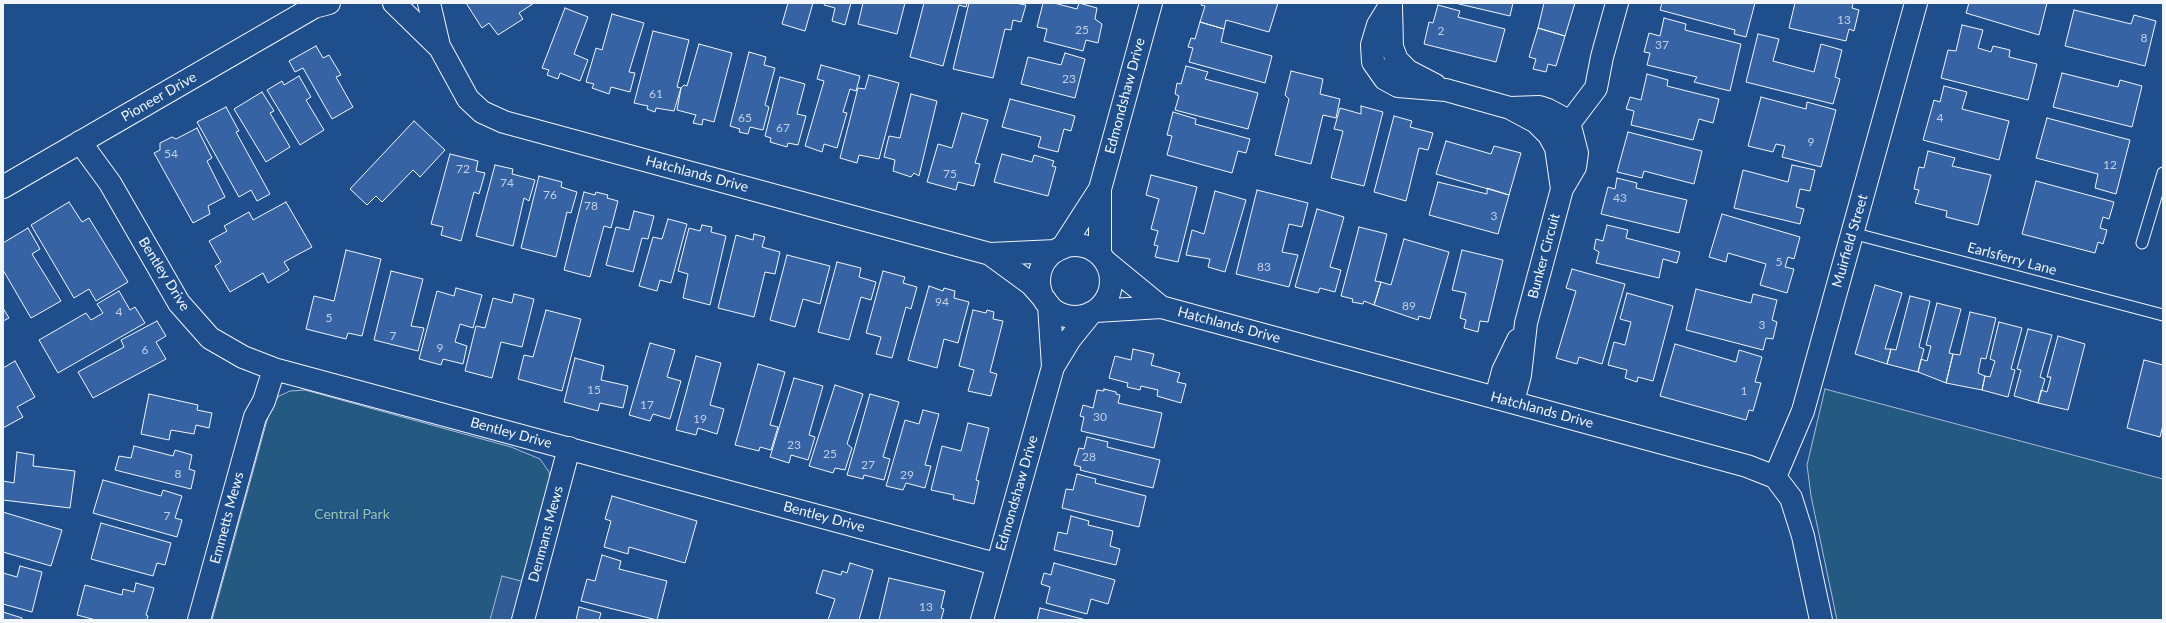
<!DOCTYPE html>
<style>
body{margin:0}
#map{position:relative;width:2166px;height:623px;overflow:hidden;background:#1f4e8c;font-family:Lato,sans-serif}
canvas{display:block}
.frame{position:absolute;inset:0;border:4px solid #f2f6ff;pointer-events:none}
</style>
<div id="map">
<canvas width="2166" height="623"></canvas>
<div class="frame"></div>
</div>
<script>
const g = document.querySelector('canvas').getContext('2d');
g.lineJoin = 'round';
function fill(path, color) {
  g.fillStyle = color;
  g.fill(path, 'evenodd');
}
function toPath(rows) {
  const path = new Path2D();
  for (const r of rows) {
    if (r.length === 3) {
      path.moveTo(r[0] + r[2], r[1]);
      path.arc(r[0], r[1], r[2], 0, 2 * Math.PI);
      continue;
    }
    path.moveTo(r[0], r[1]);
    for (let i = 2; i < r.length; i += 2) path.lineTo(r[i], r[i + 1]);
  }
  return path;
}
function trace(path, color, width, dash) {
  g.strokeStyle = color;
  g.lineWidth = width;
  g.lineCap = dash ? 'butt' : 'round';
  g.setLineDash(dash || []);
  g.stroke(path);
}
function write(font, color, halo, rows, align = 'center') {
  g.font = font + ' Lato,sans-serif';
  g.lineWidth = 3;
  g.setLineDash([]);
  g.textBaseline = 'middle';
  g.strokeStyle = halo;
  g.fillStyle = color;
  for (const [text, x, y, turn = 0] of rows) {
    g.save();
    g.translate(x, y);
    g.rotate((+turn || 0) * Math.PI / 180);
    g.textAlign = isNaN(turn) ? turn : align;
    if (halo) g.strokeText(text, 0, 0);
    g.fillText(text, 0, 0);
    g.restore();
  }
}
const green = toPath([
 [1825,389,2163,479,2163,620,1837,620,1811,496,1807,465,1825,389],
 [305,390,511,447,540,459,549,472,550,480,511,620,212,620,271,406,279,396,290,391,305,390]
]);
fill(green, '#245a82');
trace(green, '#a8bbd7', 1);
const parking = toPath([
 [502,576,532,584,523,620,490,620,502,576]
]);
fill(parking, '#305b95');
trace(parking, '#a8bbd7', 1);
const building = toPath([
 [466,3,534,3,519,13,523,19,498,35,489,23,482,28,466,3],
 [788,3,813,3,805,31,782,24,788,3],
 [825,3,851,3,845,25,832,21,835,8,824,5,825,3],
 [863,3,905,3,897,34,858,24,863,3],
 [924,3,967,3,966,7,959,5,943,66,910,57,924,3],
 [969,3,1015,3,1026,5,1021,22,1013,20,1011,30,1005,29,993,78,953,69,969,3],
 [1043,3,1054,3,1077,9,1079,3,1097,8,1095,19,1102,24,1098,43,1086,40,1083,51,1044,41,1047,29,1037,27,1043,3],
 [1202,3,1278,3,1269,32,1226,20,1224,29,1200,22,1205,6,1201,5,1202,3],
 [1455,3,1513,3,1510,16,1455,3],
 [1544,3,1575,3,1565,36,1538,28,1544,3],
 [1662,3,1755,3,1746,37,1734,34,1735,30,1660,10,1662,3],
 [1795,3,1853,3,1852,8,1859,10,1854,31,1849,29,1846,41,1789,28,1795,3],
 [1969,3,2047,3,2039,35,1966,13,1969,3],
 [1438,5,1460,11,1458,17,1505,29,1496,62,1424,44,1429,22,1433,23,1438,5],
 [565,8,588,17,574,54,588,60,580,81,560,73,558,79,547,75,549,70,542,68,565,8],
 [2074,10,2131,24,2134,15,2156,21,2145,66,2065,46,2074,10],
 [612,14,644,23,629,72,635,73,630,92,611,87,609,94,592,88,594,84,586,82,596,48,602,50,612,14],
 [1664,18,1686,24,1685,30,1741,44,1730,91,1694,82,1697,77,1647,65,1650,53,1644,52,1649,33,1660,36,1664,18],
 [1200,22,1224,29,1221,42,1272,56,1265,83,1189,62,1193,48,1188,47,1191,38,1195,39,1200,22],
 [1962,25,1983,30,1978,48,1991,52,1993,46,2010,50,2009,57,2037,64,2028,100,1941,78,1948,50,1956,51,1962,25],
 [1538,28,1565,36,1556,66,1548,64,1546,72,1533,69,1536,59,1529,57,1538,28],
 [653,31,689,40,677,87,681,88,674,111,656,108,655,112,647,109,648,106,634,103,653,31],
 [1758,34,1779,39,1773,61,1814,72,1821,44,1842,50,1835,77,1840,79,1833,104,1746,82,1758,34],
 [699,44,732,53,714,122,703,119,702,125,693,123,696,115,677,110,681,88,684,85,687,86,699,44],
 [316,46,323,58,329,55,341,75,336,77,353,107,332,119,303,68,295,72,289,61,316,46],
 [749,52,766,57,764,65,775,68,765,105,769,107,763,130,750,127,748,134,739,132,740,129,730,126,749,52],
 [1065,53,1085,59,1075,98,1021,84,1028,57,1061,65,1065,53],
 [821,65,860,76,856,91,850,89,843,112,847,113,837,148,824,144,822,152,805,146,824,81,817,79,821,65],
 [1186,66,1208,72,1205,79,1258,93,1248,129,1175,110,1179,96,1175,94,1177,83,1181,84,1186,66],
 [1291,71,1323,79,1320,94,1340,99,1336,118,1323,115,1311,164,1275,155,1289,99,1285,95,1291,71],
 [2062,73,2118,87,2120,80,2142,86,2132,127,2053,107,2062,73],
 [1647,74,1668,80,1667,86,1719,99,1713,123,1699,119,1693,140,1631,125,1634,111,1626,109,1630,97,1641,100,1647,74],
 [869,75,899,83,879,159,859,155,857,163,840,158,858,88,865,89,869,75],
 [299,76,311,97,306,100,324,130,300,145,267,90,282,81,284,85,299,76],
 [780,77,805,84,797,114,806,116,798,145,788,143,787,147,770,142,771,138,765,136,780,77],
 [1944,86,1967,92,1962,109,2009,121,1999,160,1923,140,1934,100,1940,102,1944,86],
 [262,92,274,111,270,113,290,147,266,162,234,109,262,92],
 [911,94,937,101,919,176,914,173,911,177,893,171,895,160,884,157,889,136,900,138,911,94],
 [1761,97,1806,109,1807,102,1836,110,1821,167,1782,157,1785,146,1776,144,1773,152,1748,146,1761,97],
 [1010,99,1075,116,1071,131,1064,129,1058,152,1038,147,1041,137,1002,127,1010,99],
 [1361,106,1383,112,1364,186,1331,178,1343,131,1334,129,1340,108,1361,114,1361,106],
 [226,107,239,131,236,132,270,194,257,201,251,190,239,197,197,122,226,107],
 [1173,112,1196,119,1195,124,1250,139,1246,153,1238,151,1232,173,1167,155,1172,136,1167,135,1173,112],
 [962,113,988,120,975,163,980,164,974,186,958,182,956,190,927,182,938,144,952,148,962,113],
 [1394,116,1412,121,1410,127,1433,133,1428,150,1419,148,1406,201,1374,192,1394,116],
 [2047,118,2130,140,2116,194,2095,188,2098,174,2036,158,2047,118],
 [414,121,445,150,420,177,413,170,382,202,376,196,367,205,350,189,414,121],
 [197,128,212,158,207,161,225,197,208,206,210,214,193,223,154,153,160,150,160,143,172,137,176,139,197,128],
 [1628,132,1702,151,1694,184,1644,171,1642,178,1617,172,1628,132],
 [1446,141,1491,154,1494,146,1521,153,1509,195,1436,174,1446,141],
 [1928,151,1955,158,1952,166,1991,175,1978,225,1946,217,1947,211,1915,203,1919,190,1914,189,1919,167,1924,168,1928,151],
 [450,154,478,161,476,171,485,173,479,194,474,192,461,241,441,235,443,227,431,224,450,154],
 [1002,154,1032,162,1034,155,1054,161,1052,166,1056,167,1048,196,994,182,1002,154],
 [495,165,513,169,512,174,535,180,529,201,524,198,513,246,476,236,495,165],
 [1792,165,1815,170,1810,191,1800,189,1796,207,1804,209,1800,224,1734,208,1743,170,1788,182,1792,165],
 [1151,175,1197,187,1178,262,1155,257,1158,246,1154,245,1158,231,1151,229,1159,199,1146,195,1151,175],
 [539,176,562,182,561,187,577,192,571,213,567,212,556,257,521,248,539,176],
 [1617,178,1637,183,1636,188,1687,200,1679,233,1601,214,1608,187,1615,189,1617,178],
 [2036,181,2114,202,2109,219,2103,217,2100,228,2107,230,2103,244,2098,242,2095,253,2022,234,2036,181],
 [1438,182,1487,194,1487,188,1509,195,1498,234,1429,215,1438,182],
 [1257,190,1308,203,1302,227,1289,224,1282,252,1298,255,1289,287,1236,274,1257,190],
 [1215,191,1246,200,1225,272,1208,267,1210,259,1186,255,1192,230,1204,234,1215,191],
 [584,192,595,195,596,192,608,195,607,198,618,201,611,228,604,226,590,277,564,270,584,192],
 [69,202,82,222,89,218,128,282,96,301,89,289,74,298,31,225,69,202],
 [286,202,312,247,284,262,289,270,268,283,263,273,230,292,215,266,221,262,209,241,227,231,224,226,249,212,253,220,286,202],
 [1317,209,1344,217,1330,267,1341,270,1335,292,1320,288,1318,293,1295,287,1317,209],
 [634,211,654,216,648,239,642,238,633,272,606,265,616,227,629,230,634,211],
 [1722,214,1800,237,1794,259,1788,257,1785,267,1794,269,1787,293,1760,285,1766,264,1728,253,1726,262,1709,257,1722,214],
 [668,219,687,224,671,283,660,280,657,291,639,286,653,237,662,239,668,219],
 [702,225,712,227,711,232,726,236,710,305,683,298,688,274,678,271,689,228,700,231,702,225],
 [1607,225,1628,230,1626,238,1680,252,1677,263,1663,259,1659,278,1596,263,1599,252,1594,249,1596,239,1603,241,1607,225],
 [1359,227,1387,234,1375,281,1381,282,1374,305,1364,301,1363,304,1352,302,1353,299,1341,296,1359,227],
 [28,228,40,249,32,254,61,301,31,318,3,270,3,243,28,228],
 [754,234,765,237,762,247,780,252,775,274,765,272,754,317,718,308,736,235,753,240,754,234],
 [1404,239,1449,252,1430,319,1419,316,1418,320,1374,305,1381,282,1391,285,1404,239],
 [346,250,381,259,362,336,348,333,346,339,306,329,314,296,334,301,346,250],
 [1462,250,1503,260,1488,322,1480,321,1478,332,1464,328,1466,320,1460,318,1466,293,1452,290,1462,250],
 [787,255,830,266,820,304,803,299,795,327,770,320,787,255],
 [837,262,861,268,859,277,876,282,871,300,861,297,849,340,818,332,837,262],
 [1572,269,1625,284,1602,364,1579,357,1577,364,1556,358,1576,291,1566,288,1572,269],
 [391,271,423,279,411,326,424,328,418,351,374,340,391,271],
 [883,271,905,277,903,283,917,287,911,309,906,307,892,358,876,354,881,337,866,333,883,271],
 [1875,285,1902,293,1885,349,1891,349,1887,364,1855,354,1875,285],
 [929,286,943,291,944,288,955,291,954,298,969,302,958,343,944,339,937,368,908,360,929,286],
 [456,288,482,295,473,328,460,324,455,342,467,346,463,364,443,359,441,365,419,359,437,291,454,296,456,288],
 [1696,289,1751,303,1753,294,1777,300,1772,320,1777,322,1773,339,1766,338,1763,350,1686,330,1696,289],
 [119,291,130,310,135,307,145,323,58,373,39,340,86,313,91,320,103,313,97,304,119,291],
 [1627,293,1673,306,1653,381,1638,377,1637,382,1625,378,1627,370,1608,365,1614,342,1625,345,1631,322,1620,319,1627,293],
 [514,294,534,299,522,347,501,342,492,378,465,371,476,326,485,328,493,298,512,303,514,294],
 [1910,296,1930,301,1919,347,1924,349,1918,372,1887,364,1891,349,1896,350,1910,296],
 [1937,303,1961,309,1949,353,1953,354,1946,383,1918,372,1921,359,1927,361,1931,346,1926,345,1937,303],
 [3,308,9,318,3,321,3,308],
 [546,310,581,319,562,391,518,379,524,355,533,357,546,310],
 [973,310,986,313,987,310,994,312,993,319,1003,321,990,372,997,374,991,396,968,391,974,370,959,366,973,310],
 [1970,312,1996,318,1986,359,1981,358,1978,373,1985,376,1982,390,1946,383,1953,354,1960,355,1970,312],
 [157,321,166,336,156,342,166,359,93,398,78,372,124,347,121,340,157,321],
 [1999,322,2022,328,2011,369,2015,370,2008,397,1982,390,1985,376,1990,377,1995,361,1990,359,1999,322],
 [2028,329,2052,335,2040,377,2045,379,2038,403,2014,396,2021,370,2017,369,2028,329],
 [2058,336,2085,344,2068,410,2038,403,2041,390,2047,392,2051,377,2047,377,2058,336],
 [650,343,675,350,667,377,681,381,670,419,653,414,650,421,629,415,650,343],
 [1675,344,1736,362,1739,350,1762,357,1755,382,1761,383,1753,411,1749,410,1746,420,1660,396,1675,344],
 [1133,349,1154,354,1151,365,1180,373,1177,382,1186,384,1181,403,1157,396,1158,390,1141,386,1140,390,1127,387,1128,383,1109,378,1115,356,1131,360,1133,349],
 [696,356,721,363,710,405,724,409,717,434,698,428,696,435,676,430,696,356],
 [575,358,604,366,601,380,628,386,623,408,600,403,598,411,564,402,575,358],
 [2144,360,2163,365,2163,425,2160,437,2127,428,2144,360],
 [15,361,35,397,17,407,23,417,3,428,3,368,15,361],
 [758,364,785,372,770,425,778,427,771,450,760,447,759,451,735,445,758,364],
 [794,378,823,386,809,435,815,437,808,460,791,455,789,463,770,457,794,378],
 [835,385,863,394,847,444,852,448,845,470,835,468,833,473,809,466,835,385],
 [1104,389,1116,392,1116,394,1120,395,1118,403,1162,413,1154,448,1081,431,1084,417,1080,416,1083,405,1093,408,1097,390,1104,391,1104,389],
 [149,394,198,405,197,410,212,413,209,428,196,425,194,434,171,430,169,440,141,434,149,394],
 [870,394,899,402,883,457,890,459,884,480,864,475,863,479,847,475,870,394],
 [923,410,939,414,925,465,931,466,925,488,906,483,903,490,886,486,905,420,919,424,923,410],
 [968,423,989,428,976,480,979,481,974,504,953,499,954,495,931,490,942,446,961,451,968,423],
 [1087,437,1108,442,1107,447,1160,460,1153,488,1080,470,1081,467,1074,465,1079,448,1084,449,1087,437],
 [134,446,173,456,175,450,192,455,189,469,195,471,191,489,115,470,119,456,131,458,134,446],
 [17,452,34,455,33,466,75,471,70,508,3,500,3,481,14,483,17,452],
 [1077,474,1096,479,1095,483,1146,496,1139,527,1062,508,1066,489,1073,490,1077,474],
 [103,480,161,496,163,490,182,496,175,518,182,520,177,537,93,513,103,480],
 [612,496,697,521,685,563,629,547,628,554,604,547,611,521,605,519,612,496],
 [3,512,62,530,51,566,3,552,3,512],
 [1071,516,1089,521,1088,525,1113,531,1110,546,1120,549,1116,565,1054,550,1058,532,1067,534,1071,516],
 [101,523,171,543,165,565,157,563,153,576,91,559,101,523],
 [602,555,621,561,619,569,667,581,657,620,581,601,587,579,595,581,602,555],
 [850,563,873,570,859,620,828,620,835,599,816,593,823,570,841,575,842,571,847,573,850,563],
 [1054,563,1115,580,1108,604,1091,599,1087,614,1046,603,1050,587,1041,584,1044,573,1051,575,1054,563],
 [20,566,42,572,32,612,3,604,3,573,17,577,20,566],
 [889,578,945,591,941,608,944,609,941,620,879,620,889,578],
 [136,583,154,588,146,615,148,616,147,620,96,620,77,615,85,585,122,595,123,589,134,592,136,583],
 [579,607,601,613,599,620,576,620,579,607],
 [1040,608,1086,620,1037,620,1040,608],
 [3,612,22,618,22,620,3,620,3,612]
]);
fill(building, '#3563a3');
trace(building, '#f2f6ff', 1);
const service = toPath([
 [1852,233,2163,315],
 [2142,243,2163,173]
]);
const minor = toPath([
 [394,3,438,46],
 [429,3,439,46,468,99,482,112,504,122,990,254,1031,284,1046,301],
 [1391,4,1378,25,1372,45,1373,62,1385,79,1398,86,1446,90,1510,108,1536,122,1549,135,1556,148,1562,189],
 [1391,6,1392,47,1397,60,1408,71,1435,85],
 [1510,108,1539,107,1548,110,1565,119,1571,130,1577,153,1575,167,1562,189,1526,323,1520,375,1513,402],
 [1556,131,1568,125,1596,88,1602,57,1617,3],
 [80,142,110,183,179,303,210,338,243,357,274,369,996,564],
 [3,187,314,7,329,3],
 [1100,189,1100,255],
 [1075,281,36],
 [1062,248,1100,189,1151,3],
 [990,254,1056,251],
 [1105,261,1161,307],
 [1049,305,1053,367],
 [1096,311,1161,307,1747,466,1775,477,1791,498,1803,536,1821,620],
 [1496,397,1503,371,1518,340],
 [1775,477,1803,411,1916,3],
 [199,620,255,417,264,401,274,369],
 [523,620,569,448],
 [982,620,1053,367,1070,339,1091,313]
]);
trace(service, '#f2f6ff', 13);
trace(minor, '#f2f6ff', 24);
trace(service, '#1f4e8c', 11);
trace(minor, '#1f4e8c', 22);
write('12px', '#c3d1e8', null, [
 ["13",1844,20],
 ["25",1082,30],
 ["2",1441,31],
 ["8",2144,38],
 ["37",1662,45],
 ["23",1069,79],
 ["61",656,94],
 ["65",745,118],
 ["4",1940,118],
 ["67",783,128],
 ["9",1811,142],
 ["54",171,154],
 ["12",2110,165],
 ["72",463,169],
 ["75",950,174],
 ["74",507,183],
 ["76",550,195],
 ["43",1620,198],
 ["78",591,206],
 ["3",1494,216],
 ["5",1779,262],
 ["83",1264,267],
 ["94",942,302],
 ["89",1409,306],
 ["4",119,312],
 ["5",329,318],
 ["3",1762,325],
 ["7",393,336],
 ["9",440,348],
 ["6",145,350],
 ["15",594,390],
 ["1",1744,391],
 ["17",647,405],
 ["30",1100,417],
 ["19",700,419],
 ["23",794,445],
 ["25",830,454],
 ["28",1089,457],
 ["27",868,465],
 ["8",178,474],
 ["29",907,475],
 ["7",167,516],
 ["13",926,607]
]);
write('14px', '#f2f6ff', '#1f4e8c', [
 ["Edmondshaw Drive",1125,96,-75],
 ["Pioneer Drive",159,97,-30],
 ["Hatchlands Drive",697,174,15],
 ["Muirfield Street",1850,241,-74],
 ["Bunker Circuit",1544,256,-75],
 ["Earlsferry Lane",2012,259,15],
 ["Bentley Drive",164,274,58],
 ["Hatchlands Drive",1229,325,15],
 ["Hatchlands Drive",1542,410,15],
 ["Bentley Drive",511,433,15],
 ["Edmondshaw Drive",1017,493,-74],
 ["Bentley Drive",824,517,15],
 ["Emmetts Mews",227,518,-75],
 ["Denmans Mews",546,534,-75]
]);
write('14px', '#97c8a6', '#1f4e8c', [
 ["Central Park",352,514]
]);
</script>
